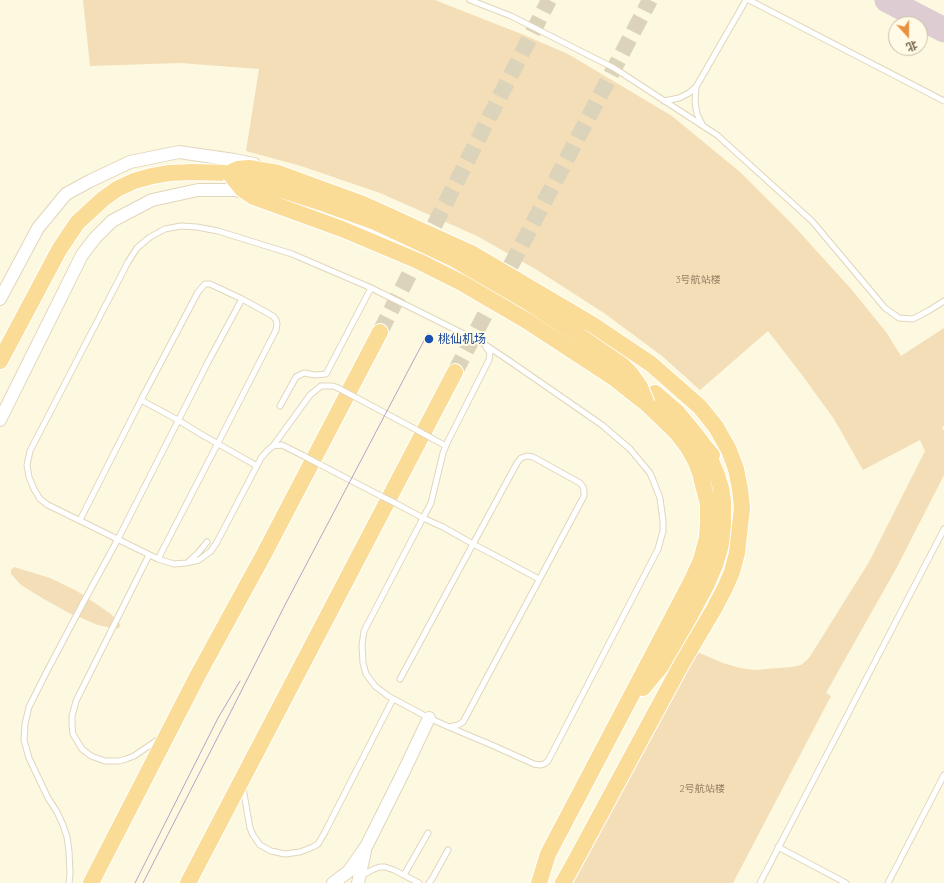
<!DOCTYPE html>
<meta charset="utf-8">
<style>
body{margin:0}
#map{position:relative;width:944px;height:883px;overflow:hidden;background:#fdf9e0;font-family:Quicksand,"Noto Sans SC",sans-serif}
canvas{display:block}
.north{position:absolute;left:888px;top:16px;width:40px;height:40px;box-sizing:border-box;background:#fffbe6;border:1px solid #c7bea6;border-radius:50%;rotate:159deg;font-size:11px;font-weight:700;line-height:16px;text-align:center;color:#746247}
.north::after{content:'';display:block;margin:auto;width:14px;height:18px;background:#ea9141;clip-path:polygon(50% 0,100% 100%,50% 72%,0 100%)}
</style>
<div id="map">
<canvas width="944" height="883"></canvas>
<div class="north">北</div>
</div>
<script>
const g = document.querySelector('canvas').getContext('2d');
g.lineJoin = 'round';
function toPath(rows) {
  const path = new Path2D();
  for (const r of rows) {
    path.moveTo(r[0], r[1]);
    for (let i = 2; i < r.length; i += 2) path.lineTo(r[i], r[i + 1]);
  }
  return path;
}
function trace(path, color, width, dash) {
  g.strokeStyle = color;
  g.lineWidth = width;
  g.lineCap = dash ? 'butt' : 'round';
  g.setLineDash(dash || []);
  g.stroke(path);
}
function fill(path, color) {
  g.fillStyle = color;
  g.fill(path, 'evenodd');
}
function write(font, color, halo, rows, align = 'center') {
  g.font = font + ' Quicksand,"Noto Sans SC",sans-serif';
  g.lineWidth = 4;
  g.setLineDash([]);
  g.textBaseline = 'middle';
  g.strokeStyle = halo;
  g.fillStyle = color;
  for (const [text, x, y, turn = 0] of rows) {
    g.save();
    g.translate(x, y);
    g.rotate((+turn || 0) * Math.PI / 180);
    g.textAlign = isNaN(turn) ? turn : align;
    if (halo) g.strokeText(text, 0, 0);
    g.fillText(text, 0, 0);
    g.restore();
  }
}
trace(toPath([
 [887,0,944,30]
]), '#ddccd2', 25);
fill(toPath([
 [83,0,435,0,450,6,524,35,568,54,672,116,740,172,793,225,852,290,886,332,901,356,944,328,944,426,942,427,944,431,944,475,897,567,826,693,831,696,733,883,573,883,695,651,723,663,740,668,754,670,792,667,801,665,809,658,869,562,925,451,920,440,863,470,834,419,802,375,768,331,700,390,662,356,604,313,537,270,477,236,380,193,301,166,246,151,259,69,180,63,90,66],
 [14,567,50,578,77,591,111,614,120,624,120,627,117,629,98,625,69,613,42,598,21,585,11,574,11,570]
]), '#f3deb7');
trace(toPath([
 [380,332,549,0],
 [455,372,650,0]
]), '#dbd3ba', 16, [16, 8]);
const service = toPath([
 [470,0,511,16,614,68,717,135,812,221,885,308,899,318,913,319,930,310,944,301],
 [749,0,944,101],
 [664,101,679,98,689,93,696,87],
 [703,126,697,114,695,102,696,87,746,0],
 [357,398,415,429],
 [141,400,198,292,205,284,210,284,242,299,273,316,276,320,277,324,276,330,218,443,158,559],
 [280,406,296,377,304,373,315,375,326,374,371,288],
 [433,439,446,446],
 [273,446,310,395,321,386,333,386,338,388],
 [304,456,282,445,273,446,267,451,261,458,217,542,211,551,199,560,186,563,174,564,158,559,48,505,40,499,34,489,29,477,27,465,30,451,128,262,137,248,150,237,165,229,181,226,197,227,218,231,292,254,369,287,420,312,484,344,511,362,602,425,630,449,650,473,653,480,660,498,663,521,663,531,658,549,548,761,544,764,540,765,534,764,494,746,449,727],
 [319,464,381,496],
 [397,504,423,518,431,503,443,453,447,443,489,360,490,353,486,347],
 [80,520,141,400,178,420,199,433,257,466],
 [149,555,76,701,72,716,72,726,73,734,82,749,91,756,105,761,119,761,126,759,134,756,159,739],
 [188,562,198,553,207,542],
 [400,679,419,644,473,544,517,463,521,458,527,456,533,457,580,483,583,487,584,491,584,496,463,722,458,725,449,727,429,718,388,696,375,686,366,674,363,663,362,645,364,631,423,518,443,527,473,544,496,556,539,579],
 [243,788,250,828,253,835,260,845,271,851,285,854,300,852,313,847,318,844,325,832,393,699],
 [778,847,846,883],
 [404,875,428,833],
 [361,876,374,869,380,867,385,867,394,870,419,883],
 [69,883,70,874,69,851,67,837,63,825,57,812,48,798,29,758,24,740,25,724,29,707,45,675,83,603,118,539,208,362,242,299],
 [429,883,432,879,448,850],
 [760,883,944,529],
 [888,883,944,775]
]);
const tertiary = toPath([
 [292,204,324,212,445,264,473,281],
 [0,299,38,228,66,194,90,181,130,162,179,152,234,160,254,164],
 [0,420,82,255,95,238,112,221,152,200,198,190,235,190,247,193],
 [333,883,349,871,367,845,403,773,429,718],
 [358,883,365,851]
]);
const trunk = toPath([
 [0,361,59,250,77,223,103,199,117,189,134,181,152,176,170,173,192,172,229,173],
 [655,393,677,412,696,435,705,447,712,455],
 [643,688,667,659,707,584,715,565,721,545,723,530,723,501,721,488,717,475,705,447],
 [91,883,199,673,264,554,380,332],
 [188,883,455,372],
 [539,883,548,854,691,582,701,560,707,538,708,521,708,504,700,473,695,460,687,446,677,433,647,404]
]);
trace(service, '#e1d6bc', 7);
trace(tertiary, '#e1d6bc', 14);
trace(trunk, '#fff', 18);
trace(service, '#fff', 5);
trace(tertiary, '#fff', 12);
trace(trunk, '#fbdc96', 16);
trace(toPath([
 [135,883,218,718,240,681],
 [143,883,223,727,286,603,428,333]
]), '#bd9fc5', 1);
const serviceBridge = toPath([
 [338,388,357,398],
 [415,429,433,439],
 [304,456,319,464],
 [381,496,397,504]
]);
const trunkBridge = toPath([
 [229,173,238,169,249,168,278,173,363,204,471,253,593,325,651,364,700,407,716,427,729,450,736,469,740,489,742,508,737,553,732,572,725,588,714,609,681,665,572,867,563,883],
 [229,173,325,204,375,222,454,259,528,302,581,337,622,365,630,373,640,387,647,404],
 [230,174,242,189,254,197,342,229,418,261,462,283,527,321,614,378,643,401]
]);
trace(serviceBridge, '#e1d6bc', 7, []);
trace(trunkBridge, '#fff', 18, []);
trace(serviceBridge, '#fff', 5);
trace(trunkBridge, '#fbdc96', 16);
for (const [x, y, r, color] of [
 [429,339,5,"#1a4fb4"]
]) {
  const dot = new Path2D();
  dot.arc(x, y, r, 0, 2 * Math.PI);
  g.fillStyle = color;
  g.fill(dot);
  trace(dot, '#fffbe6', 1.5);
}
write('10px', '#948163', null, [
 ["3号航站楼",698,280],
 ["2号航站楼",702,789]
]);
write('12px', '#164399', '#fffbe6', [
 ["桃仙机场",438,339]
], 'left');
</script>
